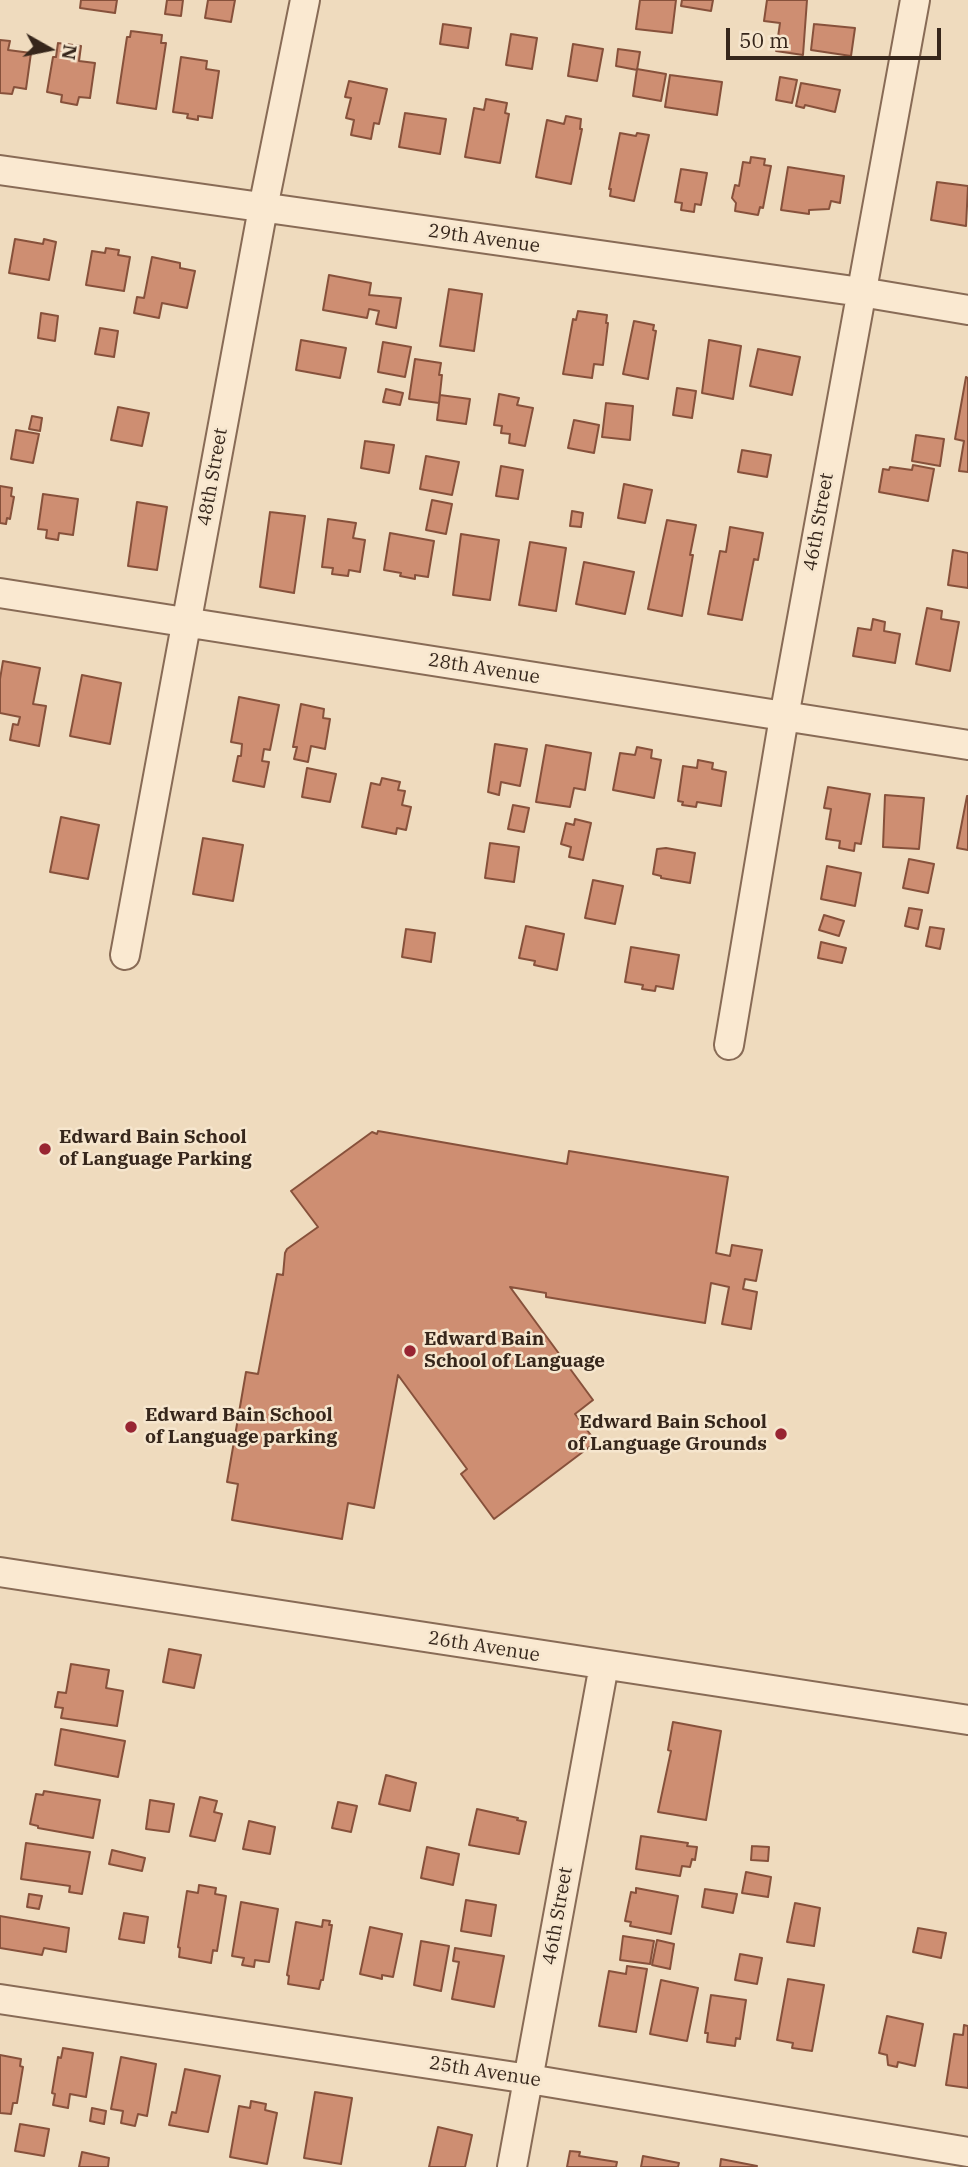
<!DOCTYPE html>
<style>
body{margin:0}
#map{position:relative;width:968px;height:2167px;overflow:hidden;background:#efdbbe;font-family:"IBM Plex Serif",serif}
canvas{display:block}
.north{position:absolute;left:14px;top:14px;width:70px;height:70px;-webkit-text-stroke:5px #f6e6ce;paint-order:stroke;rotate:99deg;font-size:19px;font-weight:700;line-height:28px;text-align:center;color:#36261b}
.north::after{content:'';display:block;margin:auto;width:24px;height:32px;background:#36261b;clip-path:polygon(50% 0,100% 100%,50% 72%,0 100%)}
.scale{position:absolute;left:726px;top:28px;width:215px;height:32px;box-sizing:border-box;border:4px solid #36261b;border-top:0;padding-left:9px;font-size:21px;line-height:24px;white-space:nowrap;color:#36261b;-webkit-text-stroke:5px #f6e6ce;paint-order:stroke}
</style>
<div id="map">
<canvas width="968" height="2167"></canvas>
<div class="north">N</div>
<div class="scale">50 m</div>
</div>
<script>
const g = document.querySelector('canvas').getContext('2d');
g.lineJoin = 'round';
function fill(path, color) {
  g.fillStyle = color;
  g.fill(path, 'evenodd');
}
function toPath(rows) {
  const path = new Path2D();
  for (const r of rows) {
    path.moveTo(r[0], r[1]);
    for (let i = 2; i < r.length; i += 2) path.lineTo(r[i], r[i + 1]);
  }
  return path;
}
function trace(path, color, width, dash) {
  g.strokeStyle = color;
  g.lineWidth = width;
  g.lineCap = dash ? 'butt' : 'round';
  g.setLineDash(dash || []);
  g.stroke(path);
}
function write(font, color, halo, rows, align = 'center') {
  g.font = font + ' "IBM Plex Serif",serif';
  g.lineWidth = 5;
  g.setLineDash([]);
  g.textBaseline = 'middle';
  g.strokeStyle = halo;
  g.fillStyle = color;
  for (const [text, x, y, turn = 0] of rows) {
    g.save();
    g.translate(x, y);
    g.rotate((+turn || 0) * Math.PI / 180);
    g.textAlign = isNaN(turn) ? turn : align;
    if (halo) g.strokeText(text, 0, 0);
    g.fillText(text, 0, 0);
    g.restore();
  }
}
const building = toPath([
 [81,0,117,0,115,13,80,8,81,0],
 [167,0,183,0,181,16,165,14,167,0],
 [208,0,235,0,231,22,205,18,208,0],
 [640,0,676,0,672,33,636,29,640,0],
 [682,0,713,0,711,11,681,6,682,0],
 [767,0,807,0,803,55,776,51,780,23,764,21,767,0],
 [443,24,471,28,468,48,440,44,443,24],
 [814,24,855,28,851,56,811,50,814,24],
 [131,31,162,35,161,43,166,43,156,109,117,103,127,37,130,37,131,31],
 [511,34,537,38,532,69,506,65,511,34],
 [0,40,10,41,8,50,31,53,26,89,14,87,12,94,0,93,0,40],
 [58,43,81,46,79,61,95,63,90,98,79,97,77,105,61,102,62,95,47,92,53,57,56,57,58,43],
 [573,44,603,49,597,81,568,76,573,44],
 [618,49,640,52,637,70,616,66,618,49],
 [181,57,207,61,206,69,219,71,212,118,198,116,198,120,187,118,188,114,173,112,181,57],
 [637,69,666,74,661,101,633,96,637,69],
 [670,75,722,82,717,115,665,107,670,75],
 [780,77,797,80,792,103,776,100,780,77],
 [349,81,387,89,379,124,374,123,371,139,351,135,354,120,346,118,351,98,345,97,349,81],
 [801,83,840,90,835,112,805,105,804,108,796,106,801,83],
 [486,99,507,103,505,113,509,114,500,163,465,157,474,108,484,110,486,99],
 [405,113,446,119,440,154,399,147,405,113],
 [566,116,581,119,580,129,582,129,571,184,536,177,547,120,564,124,566,116],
 [620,133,636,136,637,133,649,135,634,201,610,196,611,189,609,189,620,133],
 [751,157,765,159,764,165,771,166,763,208,760,207,758,215,735,211,736,203,732,198,735,185,739,186,743,162,750,163,751,157],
 [788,167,844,176,840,203,831,201,829,209,809,210,809,214,781,210,788,167],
 [681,169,707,173,701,205,695,204,694,212,681,210,682,203,675,202,681,169],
 [937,182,968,186,966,226,931,220,937,182],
 [15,239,43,244,44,239,56,242,49,280,9,273,15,239],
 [106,248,119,250,118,255,130,257,124,291,86,285,92,251,105,253,106,248],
 [152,257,180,263,180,268,195,271,187,308,162,303,159,318,134,313,137,297,144,298,152,257],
 [329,275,371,283,369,295,401,298,396,328,376,324,379,311,369,309,367,318,323,310,329,275],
 [449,289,482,294,474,351,440,346,449,289],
 [578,311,607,315,606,323,608,323,603,365,594,364,592,378,563,374,573,319,576,320,578,311],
 [41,313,58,316,55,341,38,338,41,313],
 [634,321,654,325,653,330,656,331,648,379,623,374,634,321],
 [100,328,118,331,114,357,95,354,100,328],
 [301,340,346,348,340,378,296,370,301,340],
 [709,340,741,346,733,399,702,393,709,340],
 [383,342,411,347,405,377,378,372,383,342],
 [758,349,800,357,792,395,750,386,758,349],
 [415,359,441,363,439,375,442,375,439,403,409,399,415,359],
 [966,377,968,378,968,472,959,471,964,441,955,439,966,377],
 [677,388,696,391,692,418,673,415,677,388],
 [386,389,403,393,400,405,383,402,386,389],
 [499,394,519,398,517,405,533,408,525,446,509,443,510,434,501,433,502,426,494,425,499,394],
 [440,395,470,399,466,424,437,420,440,395],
 [606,403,633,406,630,440,602,437,606,403],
 [118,407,149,413,142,446,111,440,118,407],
 [32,416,42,418,40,431,29,429,32,416],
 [574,420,599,425,594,453,568,448,574,420],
 [16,430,39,434,33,463,11,459,16,430],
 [916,435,944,439,940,466,912,461,916,435],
 [365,441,394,445,389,473,361,468,365,441],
 [742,450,771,455,767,477,738,472,742,450],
 [426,456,459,462,452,495,420,489,426,456],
 [913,465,934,469,928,501,879,492,883,469,889,470,890,467,912,470,913,465],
 [501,466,523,470,518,499,496,496,501,466],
 [624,484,652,490,645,523,618,518,624,484],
 [0,486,12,488,11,496,14,497,10,519,7,518,6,524,0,523,0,486],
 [43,494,78,499,73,535,59,533,58,540,46,538,47,530,38,529,43,494],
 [432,500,452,504,446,534,426,530,432,500],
 [137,502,167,507,157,570,128,566,137,502],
 [572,511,583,513,581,527,570,526,572,511],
 [270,512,305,516,294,593,260,587,270,512],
 [328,519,356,523,353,538,365,540,360,572,349,570,348,576,332,574,333,568,322,567,328,519],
 [667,520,696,525,690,555,693,555,682,616,648,609,667,520],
 [730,527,763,533,758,560,754,559,742,620,708,614,720,551,726,552,730,527],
 [390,533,434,541,428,577,415,575,415,579,400,576,401,573,384,570,390,533],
 [461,534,499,540,490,600,453,595,461,534],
 [530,542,566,548,556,611,519,605,530,542],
 [953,550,968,553,968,588,948,585,953,550],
 [584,562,634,572,625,614,576,604,584,562],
 [927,608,942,611,941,619,959,622,950,671,916,664,927,608],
 [873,619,885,622,884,631,900,634,895,663,853,656,858,628,871,630,873,619],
 [3,661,40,668,33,704,46,706,39,746,10,740,13,724,18,725,20,717,0,713,0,679,3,661],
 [82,675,121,683,110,744,70,736,82,675],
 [239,697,279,705,270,750,264,749,262,761,269,762,264,787,233,781,238,756,241,756,242,744,231,742,239,697],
 [301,704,324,709,323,718,330,719,325,749,311,746,308,762,294,759,297,747,293,747,301,704],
 [495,744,527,749,520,786,501,782,499,795,488,792,495,744],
 [546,745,591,753,585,790,574,788,570,807,536,802,546,745],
 [637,747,652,750,651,758,661,760,654,798,613,790,620,753,635,755,637,747],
 [698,760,713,763,712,769,726,772,721,806,697,802,696,807,682,805,683,802,678,801,683,766,697,768,698,760],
 [307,768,336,774,330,802,302,797,307,768],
 [382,778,400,782,398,790,405,791,402,805,411,807,406,830,397,828,396,834,362,827,371,783,380,785,382,778],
 [828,787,870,794,861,844,855,843,854,851,839,848,840,841,826,839,831,809,824,808,828,787],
 [885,795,924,798,919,849,883,847,885,795],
 [967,796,968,796,968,850,957,848,967,796],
 [513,805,529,808,524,832,508,829,513,805],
 [61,817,99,825,88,879,50,872,61,817],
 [575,819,591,823,583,860,569,857,571,847,561,844,566,823,574,825,575,819],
 [203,838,243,845,233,901,193,894,203,838],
 [490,843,519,847,514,882,485,878,490,843],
 [666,848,695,853,690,883,661,878,661,876,653,874,657,849,666,848],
 [909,859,934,864,928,893,903,888,909,859],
 [827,866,861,873,855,906,821,899,827,866],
 [593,880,623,886,615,924,585,918,593,880],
 [909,908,922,910,918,929,905,926,909,908],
 [824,915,844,921,839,936,819,930,824,915],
 [526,926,564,934,557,970,534,965,535,961,519,958,526,926],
 [930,927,944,929,940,949,926,946,930,927],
 [406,929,435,933,431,962,402,957,406,929],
 [821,942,846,948,842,963,818,958,821,942],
 [631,947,679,955,673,989,656,986,655,991,642,989,643,985,625,982,631,947],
 [378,1131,567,1164,569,1151,728,1177,716,1253,730,1256,732,1245,762,1250,756,1281,745,1279,743,1289,757,1292,751,1329,722,1324,729,1287,711,1283,705,1323,546,1297,546,1293,510,1287,593,1400,575,1414,596,1442,494,1519,461,1474,467,1469,398,1375,374,1508,348,1503,342,1539,232,1520,238,1484,227,1482,246,1372,258,1374,277,1274,283,1275,285,1253,287,1249,318,1227,291,1191,372,1132,377,1134,378,1131],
 [169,1649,201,1655,194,1688,163,1682,169,1649],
 [71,1664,109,1670,106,1688,123,1691,117,1726,61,1718,63,1708,55,1707,58,1692,66,1693,71,1664],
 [673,1722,721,1731,706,1820,658,1812,671,1751,668,1750,673,1722],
 [61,1729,125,1741,118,1777,55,1765,61,1729],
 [386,1775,416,1783,410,1811,379,1804,386,1775],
 [44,1791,100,1800,93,1838,38,1828,38,1826,30,1824,36,1794,43,1795,44,1791],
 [200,1797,217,1801,214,1812,222,1814,215,1841,190,1836,200,1797],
 [150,1800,174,1804,169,1832,146,1829,150,1800],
 [338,1802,357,1806,351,1832,332,1828,338,1802],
 [477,1809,518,1818,517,1820,526,1822,519,1854,469,1845,477,1809],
 [249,1821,275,1827,270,1854,243,1849,249,1821],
 [641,1836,688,1843,687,1846,697,1847,695,1860,692,1859,690,1867,682,1866,680,1876,636,1869,641,1836],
 [26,1843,90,1852,82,1894,69,1892,70,1886,21,1879,26,1843],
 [752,1846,769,1847,768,1861,751,1860,752,1846],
 [427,1847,459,1854,453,1885,421,1878,427,1847],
 [112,1850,145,1858,142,1871,109,1864,112,1850],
 [746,1872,771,1877,768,1897,742,1893,746,1872],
 [199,1885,216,1888,215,1894,226,1896,217,1951,213,1950,211,1963,179,1957,180,1948,178,1947,187,1891,198,1893,199,1885],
 [636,1888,678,1896,671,1934,630,1926,631,1922,625,1921,631,1892,636,1893,636,1888],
 [705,1889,737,1894,733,1913,702,1907,705,1889],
 [29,1894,42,1896,39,1909,27,1907,29,1894],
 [466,1900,496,1905,491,1936,461,1931,466,1900],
 [241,1902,278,1909,269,1962,255,1960,254,1967,242,1965,244,1958,232,1956,241,1902],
 [795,1903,820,1908,814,1946,787,1942,795,1903],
 [124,1913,148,1917,144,1943,119,1939,124,1913],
 [0,1916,69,1928,66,1952,44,1948,42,1955,0,1948,0,1916],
 [323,1920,330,1921,329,1925,332,1925,323,1980,321,1980,319,1989,288,1984,289,1976,287,1975,296,1922,322,1927,323,1920],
 [370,1927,402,1934,393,1977,382,1975,382,1979,360,1974,370,1927],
 [918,1928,946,1933,941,1958,913,1952,918,1928],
 [623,1936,654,1941,650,1964,620,1960,623,1936],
 [657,1940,674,1944,670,1969,652,1965,657,1940],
 [421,1941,449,1946,441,1991,414,1985,421,1941],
 [455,1948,504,1956,494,2007,452,1999,459,1962,453,1961,455,1948],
 [740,1954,762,1958,757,1984,735,1980,740,1954],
 [627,1966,647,1969,636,2032,599,2026,609,1971,626,1974,627,1966],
 [788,1979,824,1985,812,2051,792,2048,793,2043,777,2040,788,1979],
 [661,1980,698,1988,687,2041,650,2034,661,1980],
 [711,1995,746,2000,740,2039,736,2038,735,2046,707,2042,708,2033,705,2033,711,1995],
 [887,2016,923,2024,915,2066,898,2062,897,2067,888,2065,887,2055,879,2053,887,2016],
 [964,2025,968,2026,968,2088,946,2085,954,2034,963,2035,964,2025],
 [63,2048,93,2053,86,2097,70,2094,68,2108,53,2105,55,2094,52,2093,58,2057,61,2058,63,2048],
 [0,2055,21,2059,20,2066,23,2067,17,2103,13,2103,11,2114,0,2113,0,2055],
 [121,2057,156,2064,147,2116,138,2114,135,2126,121,2123,123,2111,111,2109,121,2057],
 [185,2069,220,2076,208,2132,169,2125,172,2112,176,2113,185,2069],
 [315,2092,352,2098,341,2164,304,2158,315,2092],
 [251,2101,266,2104,265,2110,277,2113,267,2164,230,2157,239,2106,250,2108,251,2101],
 [92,2108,106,2111,104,2124,90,2121,92,2108],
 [20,2124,49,2129,44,2156,15,2151,20,2124],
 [438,2127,472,2135,465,2167,429,2167,438,2127],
 [570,2151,580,2152,579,2156,617,2162,616,2167,567,2167,570,2151],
 [82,2152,109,2158,108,2167,79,2167,82,2152],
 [643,2156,679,2163,678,2167,641,2167,643,2156],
 [721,2159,757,2166,756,2167,720,2167,721,2159]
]);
fill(building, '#ce8e72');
trace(building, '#87513b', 2);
const street = toPath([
 [0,170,861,292,968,310],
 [0,593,968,745],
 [125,955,263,208,305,0],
 [729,1045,784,717,915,0],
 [0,1572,968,1720],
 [0,1999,529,2079,968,2152],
 [512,2167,604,1665]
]);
trace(street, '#886b56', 32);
trace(street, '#fae9d1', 28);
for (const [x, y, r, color] of [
 [45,1149,7,"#982532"],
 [410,1351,7,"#982532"],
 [131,1427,7,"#982532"],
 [781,1434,7,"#982532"]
]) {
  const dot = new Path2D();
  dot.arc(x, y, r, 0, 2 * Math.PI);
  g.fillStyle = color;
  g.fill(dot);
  trace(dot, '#f6e6ce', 2.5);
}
write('19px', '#36261b', '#f6e6ce', [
 ["29th Avenue",484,239,8],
 ["48th Street",213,477,-80],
 ["46th Street",819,522,-80],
 ["28th Avenue",484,669,9],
 ["26th Avenue",484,1647,9],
 ["46th Street",558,1916,-80],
 ["25th Avenue",485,2072,9]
]);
write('bold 19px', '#36261b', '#f6e6ce', [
 ["Edward Bain School",59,1138],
 ["of Language Parking",59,1160],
 ["Edward Bain",424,1340],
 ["School of Language",424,1362],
 ["Edward Bain School",145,1416],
 ["of Language parking",145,1438],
 ["Edward Bain School",767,1423,"right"],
 ["of Language Grounds",767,1445,"right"]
], 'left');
</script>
